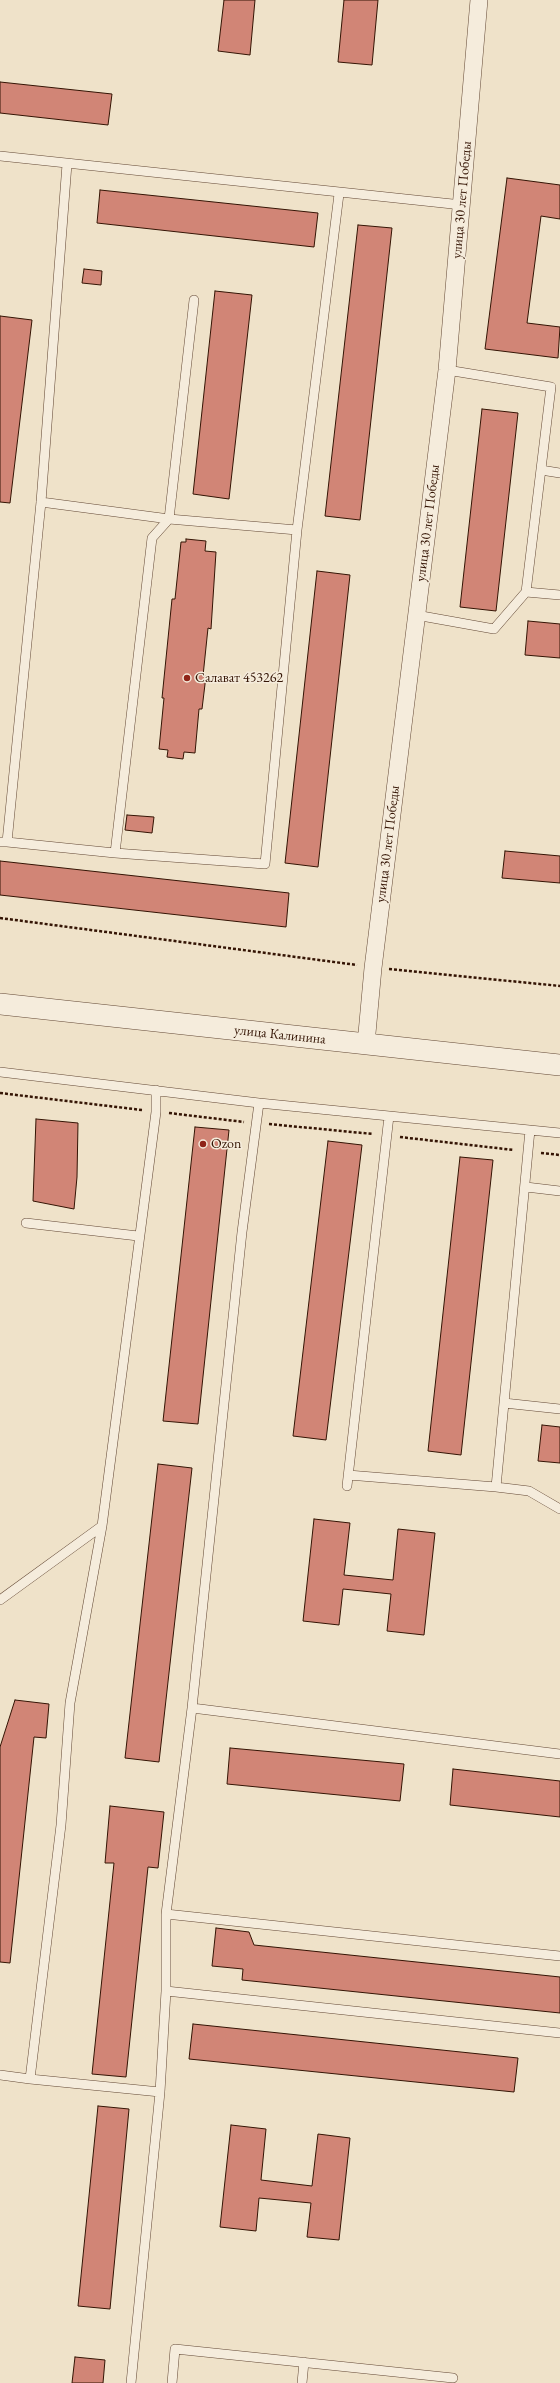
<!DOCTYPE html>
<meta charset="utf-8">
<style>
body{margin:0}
canvas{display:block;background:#efe2c9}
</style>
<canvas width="560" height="2383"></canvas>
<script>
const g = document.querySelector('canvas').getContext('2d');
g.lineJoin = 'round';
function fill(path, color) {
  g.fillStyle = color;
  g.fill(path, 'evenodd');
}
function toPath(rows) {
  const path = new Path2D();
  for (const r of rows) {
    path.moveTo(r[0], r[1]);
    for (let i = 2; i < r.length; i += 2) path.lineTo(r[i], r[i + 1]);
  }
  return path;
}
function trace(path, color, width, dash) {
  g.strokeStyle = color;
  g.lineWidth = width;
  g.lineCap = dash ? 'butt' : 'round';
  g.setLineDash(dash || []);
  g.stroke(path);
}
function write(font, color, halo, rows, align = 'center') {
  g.font = font + ' "EB Garamond",serif';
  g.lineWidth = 3;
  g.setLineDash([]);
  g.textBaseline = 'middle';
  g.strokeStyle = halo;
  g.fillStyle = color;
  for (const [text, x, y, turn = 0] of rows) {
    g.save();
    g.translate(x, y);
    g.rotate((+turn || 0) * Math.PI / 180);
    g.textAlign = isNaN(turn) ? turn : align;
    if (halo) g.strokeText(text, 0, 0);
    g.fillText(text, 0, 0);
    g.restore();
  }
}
const building = toPath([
 [224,0,255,0,250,55,218,51,224,0],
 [344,0,378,0,372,65,338,62,344,0],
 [0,82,112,94,108,125,0,113,0,82],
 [507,178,560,185,560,219,541,216,527,323,560,327,558,358,485,349,507,178],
 [100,190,318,213,314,247,97,223,100,190],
 [358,225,392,228,360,520,325,516,358,225],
 [84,269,102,271,101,285,82,283,84,269],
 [215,291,252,295,229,499,193,494,215,291],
 [0,316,32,320,10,503,0,502,0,316],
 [482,409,518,413,496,611,460,607,482,409],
 [186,539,206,541,205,551,216,552,211,629,208,628,203,676,206,676,202,709,199,709,195,753,184,752,183,759,167,757,168,750,159,749,164,698,162,698,172,599,175,599,181,542,186,542,186,539],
 [317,571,350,575,318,867,285,863,317,571],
 [528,621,560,624,560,658,525,655,528,621],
 [127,815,154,817,152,833,125,830,127,815],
 [505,851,560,856,560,883,502,878,505,851],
 [0,861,289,893,286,927,0,895,0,861],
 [36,1119,78,1123,77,1177,74,1209,33,1201,36,1119],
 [195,1127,229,1130,198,1424,163,1421,195,1127],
 [328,1141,362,1145,326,1440,293,1436,328,1141],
 [460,1157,493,1160,461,1455,428,1451,460,1157],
 [542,1425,560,1427,560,1463,538,1461,542,1425],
 [158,1464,192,1468,159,1762,125,1758,158,1464],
 [314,1519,350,1523,344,1575,393,1580,398,1529,435,1533,424,1635,387,1631,391,1594,343,1589,339,1625,303,1621,314,1519],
 [15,1700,49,1704,46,1738,34,1737,10,1963,0,1962,0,1747,15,1700],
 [230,1748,404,1764,400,1801,227,1784,230,1748],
 [453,1769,560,1781,560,1817,450,1805,453,1769],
 [110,1806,164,1812,158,1868,148,1867,126,2077,92,2074,114,1863,105,1863,110,1806],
 [216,1928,249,1932,254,1945,560,1977,560,2013,242,1980,243,1969,212,1966,216,1928],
 [193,2024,518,2058,514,2092,189,2059,193,2024],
 [98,2106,129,2109,110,2309,78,2306,98,2106],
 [231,2125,266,2129,261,2180,312,2186,318,2134,350,2138,339,2240,307,2237,311,2203,259,2198,256,2231,220,2227,231,2125],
 [75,2357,105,2360,103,2383,72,2383,75,2357]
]);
fill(building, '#d18576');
trace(building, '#341404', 1);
const service = toPath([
 [0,156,462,205],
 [447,370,551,387,526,592,560,595],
 [541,470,560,473],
 [41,502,169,519,194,300],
 [416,615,494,629,526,592],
 [0,842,7,842,41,502,67,164],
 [7,842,115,853,152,538,169,519,297,530],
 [115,853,265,864,297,530,339,194],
 [0,1072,259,1103,560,1133],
 [156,1090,156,1112,102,1526,70,1703,61,1825,30,2079,160,2092],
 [526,1187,560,1191],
 [26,1223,138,1236],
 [504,1403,560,1409],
 [348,1475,496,1487,530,1130],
 [347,1486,389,1116],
 [496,1487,529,1491,560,1509],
 [0,1600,102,1526],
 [192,1708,560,1754],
 [166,1914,560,1956],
 [166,1991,560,2033],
 [0,2075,30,2079],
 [131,2383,160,2092,166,1991,166,1914,192,1708,242,1232,259,1103],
 [172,2383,175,2349,453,2378],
 [302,2383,304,2362]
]);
const minor = toPath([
 [366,1044,373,968,447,370,479,0]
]);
const tertiary = toPath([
 [0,1004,560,1065]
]);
trace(service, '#634835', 10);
trace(minor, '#634835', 18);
trace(tertiary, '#634835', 22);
trace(toPath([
 [0,918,357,965],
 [389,969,560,986],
 [0,1093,142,1110],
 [169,1113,244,1122],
 [269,1124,373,1134],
 [400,1137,514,1150],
 [541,1153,560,1155]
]), '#341404', 2.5, [3, 2]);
trace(service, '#f5ecdc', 9);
trace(minor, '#f5ecdc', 17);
trace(tertiary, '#f5ecdc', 21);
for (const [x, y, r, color] of [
 [187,678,4,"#8f2418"],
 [203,1144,4,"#8f2418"]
]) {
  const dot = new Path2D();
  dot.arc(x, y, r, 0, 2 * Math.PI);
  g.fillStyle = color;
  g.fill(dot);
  trace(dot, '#f5ecdc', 1.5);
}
write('14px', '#341404', '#f5ecdc', [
 ["улица 30 лет Победы",462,200,-85],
 ["улица 30 лет Победы",428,523,-83],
 ["улица 30 лет Победы",388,844,-83],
 ["улица Калинина",280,1035,6]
]);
write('14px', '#341404', '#f5ecdc', [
 ["Салават 453262",195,678],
 ["Ozon",211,1144]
], 'left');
</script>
